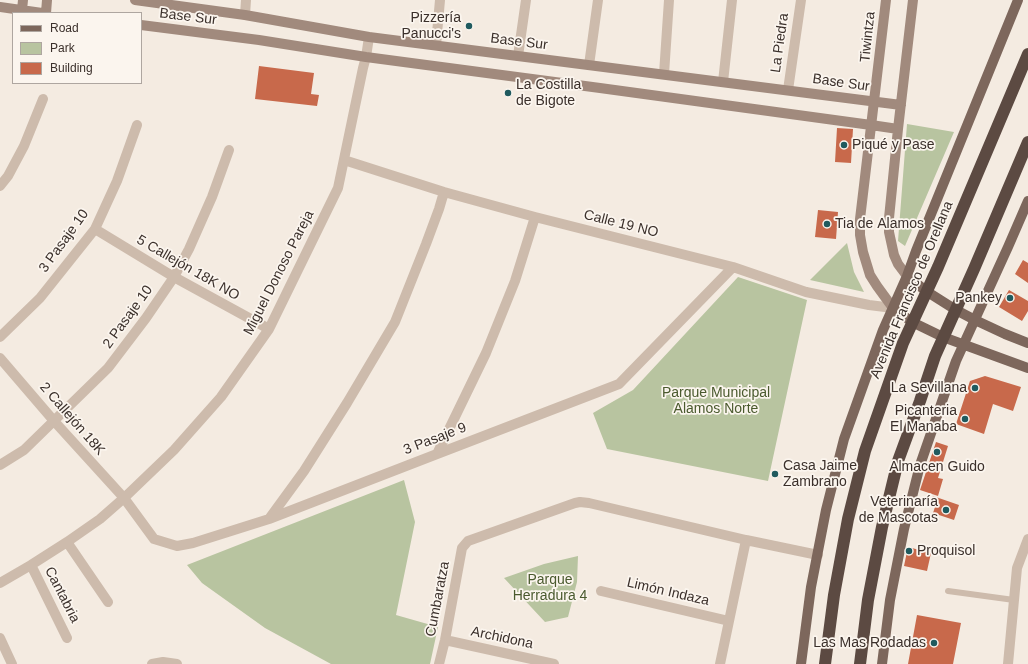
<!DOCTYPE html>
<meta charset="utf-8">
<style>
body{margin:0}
#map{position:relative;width:1028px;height:664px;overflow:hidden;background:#f4ebe1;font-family:Arial,sans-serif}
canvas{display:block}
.legend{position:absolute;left:12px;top:12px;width:130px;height:72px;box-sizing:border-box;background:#fbf5ee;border:1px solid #aea6a0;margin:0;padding:5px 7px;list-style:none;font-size:12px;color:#3b302b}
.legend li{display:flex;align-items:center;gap:8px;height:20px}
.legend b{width:20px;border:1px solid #aea6a0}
</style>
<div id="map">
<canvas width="1028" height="664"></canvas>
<ul class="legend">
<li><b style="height:5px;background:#7d675c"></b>Road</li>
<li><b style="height:11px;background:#b8c4a0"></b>Park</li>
<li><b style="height:11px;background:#c8694b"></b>Building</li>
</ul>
</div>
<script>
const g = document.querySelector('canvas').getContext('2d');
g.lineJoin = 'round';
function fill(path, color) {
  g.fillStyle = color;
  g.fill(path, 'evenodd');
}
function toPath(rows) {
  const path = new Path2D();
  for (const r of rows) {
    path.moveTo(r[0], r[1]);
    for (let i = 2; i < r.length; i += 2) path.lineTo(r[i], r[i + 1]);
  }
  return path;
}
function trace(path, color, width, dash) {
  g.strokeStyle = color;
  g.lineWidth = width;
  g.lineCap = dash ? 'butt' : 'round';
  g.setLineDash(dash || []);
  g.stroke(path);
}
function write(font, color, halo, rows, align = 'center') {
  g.font = font + ' Arial,sans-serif';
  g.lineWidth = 3.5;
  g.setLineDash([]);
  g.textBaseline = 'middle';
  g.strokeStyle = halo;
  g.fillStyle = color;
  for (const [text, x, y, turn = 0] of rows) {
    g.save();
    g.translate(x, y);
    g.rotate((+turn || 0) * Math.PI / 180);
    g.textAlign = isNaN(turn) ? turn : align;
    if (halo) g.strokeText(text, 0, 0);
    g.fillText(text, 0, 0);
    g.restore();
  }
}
fill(toPath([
 [907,124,954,132,905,246,898,241],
 [847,243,854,272,864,292,810,280],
 [738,277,807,300,768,481,607,449,593,413,633,390],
 [404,480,415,522,396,615,438,627,430,664,331,664,265,628,202,583,187,565],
 [578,556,577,582,568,617,545,622,504,578,544,564]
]), '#b8c4a0');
fill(toPath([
 [259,66,314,73,311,94,319,95,317,106,255,99],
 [837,128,853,129,851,163,835,162],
 [818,210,838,212,836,239,815,237],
 [1023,260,1028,263,1028,283,1015,274],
 [1009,290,1028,301,1028,311,1022,321,999,307],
 [985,376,1021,387,1013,411,993,404,984,434,956,424,970,381],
 [936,442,948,446,938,478,943,479,938,496,920,490],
 [933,496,959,505,954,520,933,513,935,507,930,505],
 [908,547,931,553,927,571,904,566],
 [917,615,961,623,953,664,908,664]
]), '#c8694b');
trace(toPath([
 [948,591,1014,600]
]), '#cdbbac', 6);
trace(toPath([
 [245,15,246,0],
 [436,45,440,0],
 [518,56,526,0],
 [589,65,598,0],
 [664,74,669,0],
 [723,82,732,0],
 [788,90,801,0],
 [344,160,444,192,535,217,733,267,806,292,869,305,893,308],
 [0,186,8,176,24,146,43,99],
 [95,229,174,277,269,329],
 [0,337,40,298,95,229,117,181,137,125],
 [0,358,54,421,124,498,154,539,177,546,193,543,269,519,437,454,619,384,733,267],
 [437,454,486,353,515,281,535,217],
 [0,465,24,450,108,368,146,318,174,277,189,249,212,197,229,150],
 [269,519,304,471,347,403,395,322,426,244,439,209,444,192],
 [67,542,108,602],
 [31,565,67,638],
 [0,583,31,565,67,542,100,519,124,498,174,450,221,397,269,329,338,188,363,68,366,57,369,37],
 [601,591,729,621],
 [0,638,12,664],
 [445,640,554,664],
 [152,664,163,662,177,664],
 [439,664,445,640,462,548,468,541,575,503,580,502,589,503,746,540,818,555],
 [720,664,746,540],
 [1008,664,1017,568,1028,539]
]), '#cdbbac', 10);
trace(toPath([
 [135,0,245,15,369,37,901,105],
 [886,0,860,219,860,235,863,252,870,275,877,286,893,308],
 [0,7,42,13],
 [22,10,23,0],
 [46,13,47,0],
 [141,25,259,40,366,57,600,88,871,125,898,129],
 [907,276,898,264,894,255,889,232,889,218,898,129,913,0]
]), '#a18a7d', 10);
trace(toPath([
 [907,276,926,291,956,310,975,320,1005,334,1028,343],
 [893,308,912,322,943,337,1028,368],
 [801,664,811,587,826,510,844,439,883,330,907,276,916,251,1018,0],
 [882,664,890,600,904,529,920,465,956,361,1008,247,1028,201]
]), '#7d675c', 10);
trace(toPath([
 [825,664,834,595,848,519,865,451,903,343,938,267,1028,54],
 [860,664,868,600,882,527,898,461,920,401,935,356,974,269,1028,142]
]), '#5c4a42', 12);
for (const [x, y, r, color] of [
 [469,26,4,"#1f5a5e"],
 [508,93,4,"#1f5a5e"],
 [844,145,4,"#1f5a5e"],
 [827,224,4,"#1f5a5e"],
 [1010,298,4,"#1f5a5e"],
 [975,388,4,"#1f5a5e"],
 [965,419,4,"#1f5a5e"],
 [937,452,4,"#1f5a5e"],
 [775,474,4,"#1f5a5e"],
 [946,510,4,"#1f5a5e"],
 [909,551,4,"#1f5a5e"],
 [934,643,4,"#1f5a5e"]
]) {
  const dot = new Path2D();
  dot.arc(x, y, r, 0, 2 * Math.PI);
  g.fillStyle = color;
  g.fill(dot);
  trace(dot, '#fbf5ee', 1.5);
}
write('14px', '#3b302b', '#fbf5ee', [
 ["Base Sur",188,17,7],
 ["Tiwintza",868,37,-84],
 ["Base Sur",519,42,7],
 ["La Piedra",780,43,-82],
 ["Base Sur",841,83,8],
 ["Calle 19 NO",621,224,14],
 ["3 Pasaje 10",64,241,-54],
 ["5 Callejón 18K NO",188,268,30],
 ["Miguel Donoso Pareja",279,273,-63],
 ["Avenida Francisco de Orellana",912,290,-67],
 ["2 Pasaje 10",128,317,-54],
 ["2 Callejón 18K",72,419,49],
 ["3 Pasaje 9",435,439,-21],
 ["Limón Indaza",668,592,13],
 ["Cantabria",62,595,63],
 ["Cumbaratza",438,599,-79],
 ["Archidona",502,638,12]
]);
write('14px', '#3b302b', '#fbf5ee', [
 ["Pizzería",461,18],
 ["Panucci's",461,34],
 ["La Costilla",516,85,"left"],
 ["de Bigote",516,101,"left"],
 ["Piqué y Pase",852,145,"left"],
 ["Tia de Alamos",835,224,"left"],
 ["Pankey",1002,298],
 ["La Sevillana",967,388],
 ["Picanteria",957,411],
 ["El Manaba",957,427],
 ["Casa Jaime",783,466,"left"],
 ["Zambrano",783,482,"left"],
 ["Almacen Guido",937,467,"center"],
 ["Veterinaría",938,502],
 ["de Mascotas",938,518],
 ["Proquisol",917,551,"left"],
 ["Las Mas Rodadas",926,643]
], 'right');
write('14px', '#4a5a2e', '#fbf5ee', [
 ["Parque Municipal",716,393],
 ["Alamos Norte",716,409],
 ["Parque",550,580],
 ["Herradura 4",550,596]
]);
</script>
